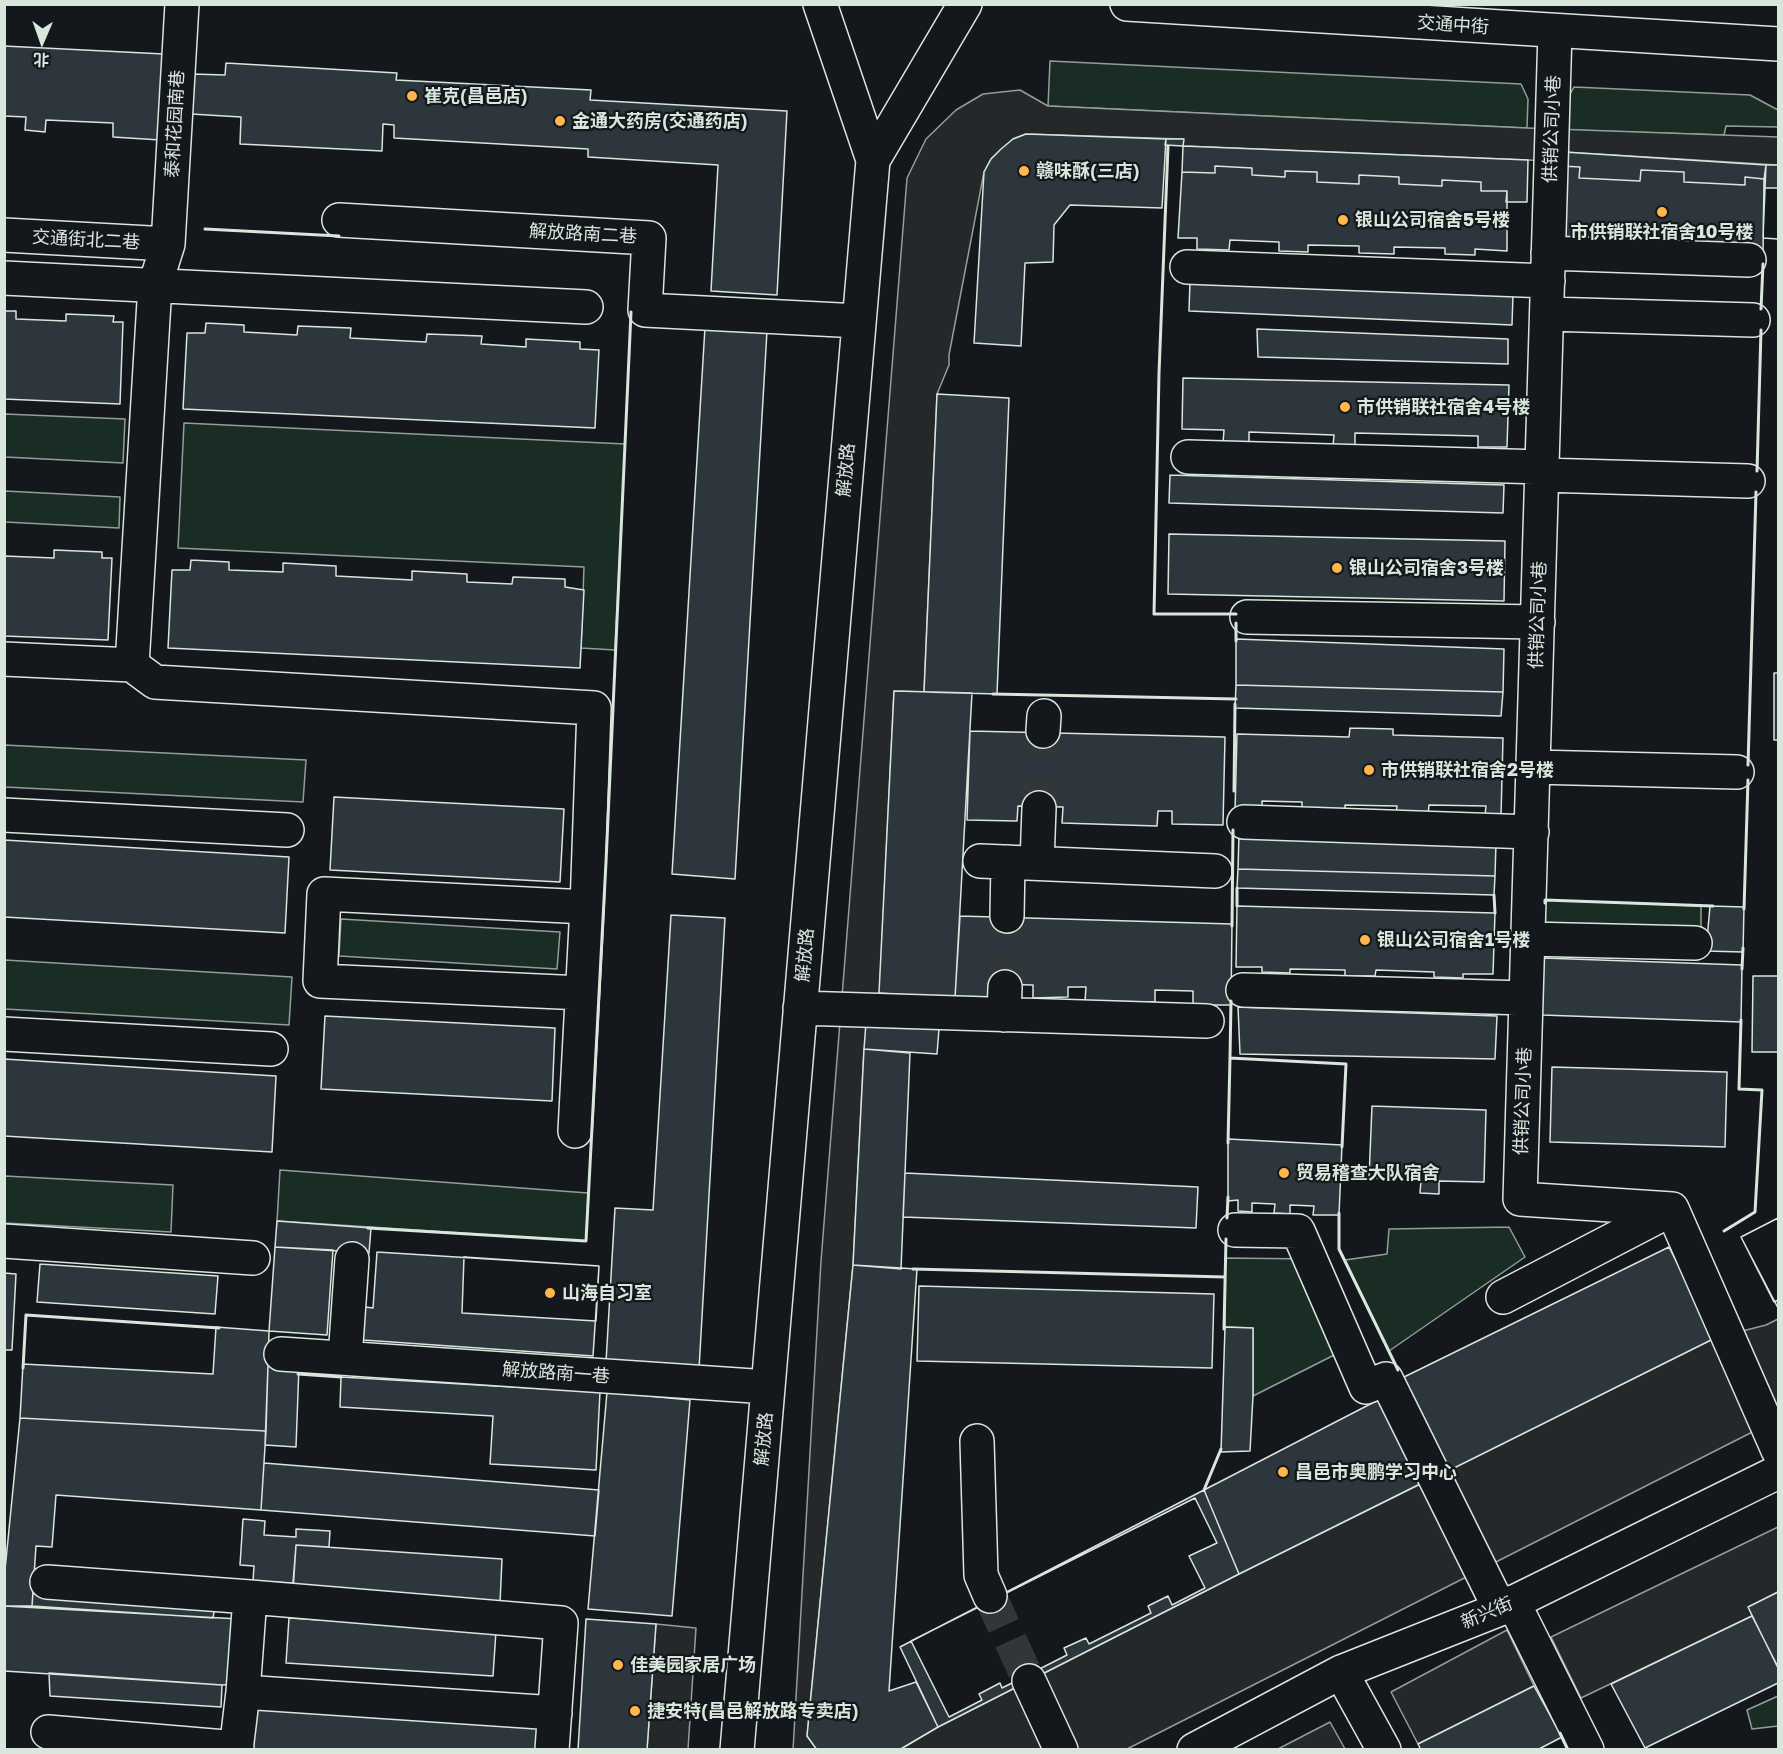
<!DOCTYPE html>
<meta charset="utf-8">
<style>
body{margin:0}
#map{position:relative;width:1783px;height:1754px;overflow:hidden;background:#14181c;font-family:"Golos Text","Noto Sans SC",sans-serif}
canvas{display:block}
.frame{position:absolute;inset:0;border:6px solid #d8e6dc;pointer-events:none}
.north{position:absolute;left:12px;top:12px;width:60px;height:60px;-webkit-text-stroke:4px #14181c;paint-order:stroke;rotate:182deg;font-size:16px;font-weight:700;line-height:24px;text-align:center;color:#d8e6dc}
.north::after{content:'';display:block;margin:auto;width:21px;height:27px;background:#d8e6dc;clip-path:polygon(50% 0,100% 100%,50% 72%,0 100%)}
</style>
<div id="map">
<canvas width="1783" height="1754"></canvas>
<div class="frame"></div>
<div class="north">北</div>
</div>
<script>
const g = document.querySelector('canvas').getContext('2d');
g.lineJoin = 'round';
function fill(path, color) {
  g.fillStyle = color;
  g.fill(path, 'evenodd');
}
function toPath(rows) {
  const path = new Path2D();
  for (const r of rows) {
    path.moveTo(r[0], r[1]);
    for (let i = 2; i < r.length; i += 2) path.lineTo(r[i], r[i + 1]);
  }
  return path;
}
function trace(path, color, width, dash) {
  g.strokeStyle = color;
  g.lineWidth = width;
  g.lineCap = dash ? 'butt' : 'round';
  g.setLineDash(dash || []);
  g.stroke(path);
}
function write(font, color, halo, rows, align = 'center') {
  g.font = font + ' "Golos Text","Noto Sans SC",sans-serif';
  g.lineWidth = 4.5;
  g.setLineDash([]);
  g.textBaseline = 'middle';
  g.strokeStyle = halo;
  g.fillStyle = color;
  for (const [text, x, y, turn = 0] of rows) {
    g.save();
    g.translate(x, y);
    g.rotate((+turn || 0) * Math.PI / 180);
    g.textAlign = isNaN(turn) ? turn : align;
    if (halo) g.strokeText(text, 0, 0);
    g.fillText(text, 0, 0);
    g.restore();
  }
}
const green = toPath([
 [1050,61,1521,84,1528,99,1527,128,1048,106,1050,61],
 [1574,87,1750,95,1778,110,1778,127,1726,126,1724,135,1567,130,1569,96,1574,87],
 [5,414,125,419,123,463,5,457,5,414],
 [184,423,625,444,615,650,581,648,584,567,178,548,184,423],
 [5,491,120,497,119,528,5,522,5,491],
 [4,745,306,760,303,802,5,787,4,745],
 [1545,900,1701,906,1701,931,1545,927,1545,900],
 [341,919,560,932,557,969,339,956,341,919],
 [5,960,292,977,289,1025,5,1009,5,960],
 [280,1170,588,1193,586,1241,277,1221,280,1170],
 [5,1176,173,1185,171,1232,5,1223,5,1176],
 [1509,1227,1525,1257,1389,1351,1345,1260,1387,1254,1389,1229,1509,1227],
 [1225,1258,1313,1259,1348,1348,1253,1396,1253,1328,1225,1327,1225,1258],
 [1778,1696,1778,1726,1752,1729,1747,1710,1778,1696]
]);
fill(green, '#1a2d24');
trace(green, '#939e99', 1.5);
const parking = toPath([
 [1020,90,1048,106,1527,128,1778,137,1778,165,1564,152,1551,161,1183,146,1183,139,1026,134,1013,139,991,159,984,172,949,355,949,365,937,394,924,692,894,691,878,1024,864,1049,853,1265,807,1736,817,1749,793,1750,821,1261,907,178,926,139,956,110,983,94,1020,90],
 [1778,1319,1778,1419,1127,1749,899,1750,938,1727,1239,1574,1715,1338,1766,1325,1778,1319],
 [1778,1527,1778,1592,1749,1607,1752,1616,1581,1698,1551,1637,1778,1527],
 [656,1624,696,1628,688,1749,647,1749,656,1624],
 [1507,1630,1534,1686,1418,1744,1391,1692,1507,1630],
 [1330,1722,1345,1749,1278,1749,1330,1722]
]);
fill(parking, '#24282b');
trace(parking, '#939e99', 1.5);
const building = toPath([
 [4,46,164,54,160,140,113,137,113,123,46,120,45,132,25,130,26,117,4,116,4,46],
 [226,63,397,73,396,80,591,90,590,100,787,111,777,295,711,291,718,165,588,157,588,149,394,138,394,125,383,124,382,151,240,144,241,117,191,114,193,74,225,75,226,63],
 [1026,134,1166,139,1162,208,1070,205,1054,225,1053,262,1025,263,1021,346,974,343,984,172,991,159,1001,149,1013,139,1026,134],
 [1166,139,1184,139,1183,146,1165,145,1166,139],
 [1183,146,1528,160,1527,202,1506,202,1507,191,1481,191,1481,182,1442,180,1442,186,1399,184,1399,177,1359,175,1359,184,1317,182,1317,172,1285,171,1285,177,1252,175,1252,168,1215,166,1215,173,1182,172,1183,146],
 [1564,152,1766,165,1764,179,1745,177,1745,185,1684,182,1684,172,1641,170,1640,181,1579,178,1580,167,1562,166,1564,152],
 [1766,165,1778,165,1778,239,1763,238,1766,165],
 [1215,166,1252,168,1252,175,1285,177,1285,171,1317,172,1317,182,1359,184,1359,175,1399,177,1399,184,1442,186,1442,180,1481,182,1481,191,1507,191,1507,251,1475,249,1475,255,1445,254,1445,248,1394,247,1394,254,1359,253,1359,246,1308,245,1308,252,1279,251,1279,242,1230,240,1229,250,1197,249,1197,238,1178,238,1182,172,1215,173,1215,166],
 [1562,166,1580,167,1579,178,1640,181,1641,170,1684,172,1684,182,1745,185,1745,177,1764,179,1763,255,1634,252,1634,239,1577,237,1577,247,1560,248,1562,166],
 [1764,188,1778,188,1778,239,1763,238,1764,188],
 [1190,281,1513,294,1512,325,1189,311,1190,281],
 [4,311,16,311,16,319,66,321,66,314,114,316,113,322,123,322,120,404,4,399,4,311],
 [206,323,244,325,244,332,297,335,298,326,351,328,350,338,426,342,427,334,482,336,481,344,526,347,526,339,580,342,580,349,599,350,595,428,183,409,187,333,205,333,206,323],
 [705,327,767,331,735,879,672,874,705,327],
 [1257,329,1508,339,1508,364,1258,357,1257,329],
 [1183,378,1509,385,1507,447,1478,447,1478,436,1355,433,1355,447,1333,446,1334,435,1249,432,1249,444,1223,443,1224,430,1182,429,1183,378],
 [937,394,1009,398,997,694,924,692,937,394],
 [1170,475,1504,485,1503,513,1169,503,1170,475],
 [1169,534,1505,541,1504,601,1168,594,1169,534],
 [54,550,102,552,102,558,112,558,108,640,4,636,4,556,54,558,54,550],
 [191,560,229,562,229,570,283,572,283,563,336,566,336,576,412,580,412,571,467,574,467,582,512,584,513,577,565,579,565,587,584,590,580,668,168,648,172,570,190,570,191,560],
 [1236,639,1504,649,1503,692,1236,685,1236,639],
 [1774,673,1778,673,1778,740,1774,740,1774,673],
 [1236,685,1503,692,1501,716,1235,708,1236,685],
 [894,691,972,693,955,998,879,993,894,691],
 [1350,728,1393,729,1393,735,1503,738,1501,816,1485,815,1486,806,1429,805,1428,815,1396,814,1397,806,1345,805,1345,812,1302,811,1302,802,1262,801,1262,811,1235,811,1237,734,1349,737,1350,728],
 [970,731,1225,737,1223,825,1172,824,1172,811,1158,811,1157,826,1062,823,1063,807,1018,806,1017,821,967,820,970,731],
 [334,797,564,809,560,882,330,870,334,797],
 [1239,834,1496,843,1495,876,1238,869,1239,834],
 [4,840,289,857,285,933,4,917,4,840],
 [1238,869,1495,876,1494,895,1237,888,1238,869],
 [1237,906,1495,913,1493,974,1463,974,1463,978,1434,977,1434,972,1376,970,1375,976,1345,976,1345,970,1290,969,1290,973,1262,972,1262,967,1236,967,1237,906],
 [1710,906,1744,907,1743,952,1706,951,1710,906],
 [671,915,725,918,699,1369,606,1362,615,1208,653,1210,671,915],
 [960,916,1232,924,1231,1005,1193,1005,1193,991,1155,990,1155,1002,1085,1001,1086,987,1068,987,1068,997,1033,998,1033,985,990,984,990,997,955,998,960,916],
 [1543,958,1742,965,1741,1022,1542,1015,1543,958],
 [1753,976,1778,976,1778,1052,1752,1052,1753,976],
 [1238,1007,1497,1016,1495,1059,1240,1054,1238,1007],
 [325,1016,555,1028,552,1101,321,1089,325,1016],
 [866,1023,939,1029,937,1054,864,1049,866,1023],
 [864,1049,910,1053,901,1269,853,1265,864,1049],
 [4,1059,276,1076,272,1152,4,1136,4,1059],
 [1552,1067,1727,1072,1725,1147,1550,1142,1552,1067],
 [1372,1106,1486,1110,1484,1182,1439,1181,1439,1194,1420,1193,1421,1180,1369,1178,1372,1106],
 [1228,1139,1342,1145,1339,1215,1313,1215,1314,1206,1290,1205,1290,1214,1274,1213,1275,1204,1252,1203,1252,1212,1238,1211,1238,1200,1228,1201,1228,1139],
 [905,1173,1198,1187,1196,1228,903,1217,905,1173],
 [1778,1218,1778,1300,1774,1302,1741,1237,1778,1218],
 [1778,1218,1778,1308,1741,1237,1778,1218],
 [277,1221,371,1228,369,1253,275,1247,277,1221],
 [275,1247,333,1250,327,1335,269,1331,275,1247],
 [1669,1247,1715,1338,1448,1471,1402,1378,1669,1247],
 [377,1252,599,1266,593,1356,363,1340,365,1307,373,1308,377,1252],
 [464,1257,599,1266,596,1321,462,1313,464,1257],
 [40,1264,218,1276,215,1314,37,1302,40,1264],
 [853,1265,917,1269,889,1691,916,1682,938,1727,899,1750,817,1750,807,1736,853,1265],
 [4,1273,16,1274,12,1350,4,1350,4,1273],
 [919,1286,1214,1294,1212,1368,917,1361,919,1286],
 [216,1327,269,1331,266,1431,20,1418,23,1364,213,1374,216,1327],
 [1225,1327,1253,1328,1253,1396,1250,1451,1221,1452,1225,1327],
 [268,1365,299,1366,296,1447,265,1445,268,1365],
 [341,1377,600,1392,596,1470,490,1464,493,1416,340,1407,341,1377],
 [607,1392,690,1400,672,1616,588,1609,607,1392],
 [1382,1398,1424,1482,1239,1574,1204,1490,1382,1398],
 [20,1418,266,1431,261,1510,56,1495,52,1547,36,1546,32,1606,4,1606,4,1580,20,1418],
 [264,1463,599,1490,595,1536,261,1510,264,1463],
 [1204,1490,1239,1574,938,1727,900,1647,1204,1490],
 [1195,1498,1217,1543,1189,1556,1205,1588,1172,1605,1168,1596,1148,1606,1151,1613,1089,1644,1086,1638,1064,1648,1067,1655,1002,1688,1000,1683,979,1694,982,1700,949,1717,911,1641,1195,1498],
 [243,1519,265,1521,264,1535,296,1537,296,1529,330,1531,329,1547,296,1545,293,1583,253,1581,254,1566,240,1565,243,1519],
 [296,1545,502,1559,500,1603,293,1591,296,1545],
 [1778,1592,1778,1668,1748,1607,1778,1592],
 [33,1593,215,1606,213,1618,32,1606,33,1593],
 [4,1606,239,1619,235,1684,222,1685,4,1671,4,1606],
 [1752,1616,1778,1667,1778,1683,1645,1748,1611,1684,1752,1616],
 [289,1618,496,1631,493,1676,286,1663,289,1618],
 [586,1619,656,1624,647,1750,578,1750,586,1619],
 [49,1673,222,1685,221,1707,50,1696,49,1673],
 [1534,1686,1562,1737,1537,1750,1421,1750,1418,1744,1534,1686],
 [254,1699,543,1722,541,1750,250,1750,254,1699]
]);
fill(building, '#2c363c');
trace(building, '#d8e6dc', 1.5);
trace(toPath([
 [1039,808,1043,731],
 [1005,987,1007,916],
 [990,1596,1029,1681]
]), '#313739', 33, [33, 16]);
const minor = toPath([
 [1555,31,1520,1199,1672,1209,1778,1450],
 [873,160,965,4],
 [339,220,649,238,645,310,859,321],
 [4,235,168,244],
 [1548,253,1749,260],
 [1187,267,1548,281],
 [4,278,586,307],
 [1547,314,1753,320],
 [1188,457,1543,467],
 [1542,475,1748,481],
 [1247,617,1538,622],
 [4,659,132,665,155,682,594,708,587,907,575,1131],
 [132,665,155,285,168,244,182,4],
 [1043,731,1044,716],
 [1533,767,1737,772],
 [4,815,287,830],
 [1244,822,1532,832],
 [980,861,1215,871],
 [1037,863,1039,808],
 [1007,916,1008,862],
 [1528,939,1695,943],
 [1243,990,1526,998],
 [582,993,320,981,324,894,587,907],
 [800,1008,1207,1021],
 [1004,1015,1005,987],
 [4,1034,271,1049],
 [1235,1230,1298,1231,1366,1387,1386,1379,1500,1609],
 [4,1241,253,1258],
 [1503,1297,1672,1209],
 [281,1354,768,1387],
 [345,1358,352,1259],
 [977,1441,981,1575,990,1596],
 [47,1582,250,1597,243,1692,555,1713],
 [250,1597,561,1623,552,1750],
 [1513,1602,1587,1750],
 [1341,1672,1384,1750],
 [1029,1681,1061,1750],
 [48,1732,237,1748],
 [236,1750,243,1692],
 [737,1750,873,160,820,4],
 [1194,1750,1341,1672,1500,1609,1778,1472]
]);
const major = toPath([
 [1127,4,1778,44]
]);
trace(minor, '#d8e6dc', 36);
trace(major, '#d8e6dc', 36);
trace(minor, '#14181c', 33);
trace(major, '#14181c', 33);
trace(toPath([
 [1168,146,1159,373,1154,614,1236,614],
 [205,229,339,236],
 [1761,309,1763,264],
 [1757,471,1761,330],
 [1236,641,1236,623],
 [993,694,1236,699],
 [1748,765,1756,492],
 [1234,791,1235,704],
 [1494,895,1495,913],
 [1545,903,1545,900,1713,906],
 [1237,906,1237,888],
 [1744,909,1748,780],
 [1232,926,1233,830],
 [1742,969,1743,948],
 [1230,1058,1231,1001],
 [1228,1143,1230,1058,1346,1064,1342,1147],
 [1339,1213,1339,1249,1398,1370],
 [1227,1218,1228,1197],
 [368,1228,586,1241,606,862,631,312],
 [1724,1231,1755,1212,1762,1090,1739,1089,1741,1020],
 [913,1269,1225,1277],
 [1224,1329,1226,1239],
 [23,1368,26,1315,219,1328],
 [298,1374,341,1377],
 [1204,1490,1221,1449],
 [1560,1733,1568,1750]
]), '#d8e6dc', 3);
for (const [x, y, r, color] of [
 [412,96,6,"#ffb74d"],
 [560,121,6,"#ffb74d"],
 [1024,171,6,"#ffb74d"],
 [1662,212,6,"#ffb74d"],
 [1343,220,6,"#ffb74d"],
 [1345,407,6,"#ffb74d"],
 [1337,568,6,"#ffb74d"],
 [1369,770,6,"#ffb74d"],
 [1365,940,6,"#ffb74d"],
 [1284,1173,6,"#ffb74d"],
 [550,1293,6,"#ffb74d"],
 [1283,1472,6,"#ffb74d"],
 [618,1665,6,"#ffb74d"],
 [635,1711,6,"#ffb74d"]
]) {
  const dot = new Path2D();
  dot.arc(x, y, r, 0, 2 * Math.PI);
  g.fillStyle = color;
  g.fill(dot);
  trace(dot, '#14181c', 2);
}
write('18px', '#d8e6dc', '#14181c', [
 ["交通中街",1453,25,4],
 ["泰和花园南巷",175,124,-87],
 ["供销公司小巷",1552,129,-88],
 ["解放路南二巷",583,234,3],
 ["交通街北二巷",86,240,3],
 ["解放路",846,470,-85],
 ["供销公司小巷",1538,615,-88],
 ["解放路",805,955,-85],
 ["供销公司小巷",1523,1101,-88],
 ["解放路南一巷",556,1373,4],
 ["解放路",764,1439,-85],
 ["新兴街",1487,1613,-23]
]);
write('bold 18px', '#d8e6dc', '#14181c', [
 ["崔克(昌邑店)",424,96],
 ["金通大药房(交通药店)",572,121],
 ["赣味酥(三店)",1036,171],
 ["银山公司宿舍5号楼",1355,220],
 ["市供销联社宿舍10号楼",1662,232,"center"],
 ["市供销联社宿舍4号楼",1357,407],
 ["银山公司宿舍3号楼",1349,568],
 ["市供销联社宿舍2号楼",1381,770],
 ["银山公司宿舍1号楼",1377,940],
 ["贸易稽查大队宿舍",1296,1173],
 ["山海自习室",562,1293],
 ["昌邑市奥鹏学习中心",1295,1472],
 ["佳美园家居广场",630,1665],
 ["捷安特(昌邑解放路专卖店)",647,1711]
], 'left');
</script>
